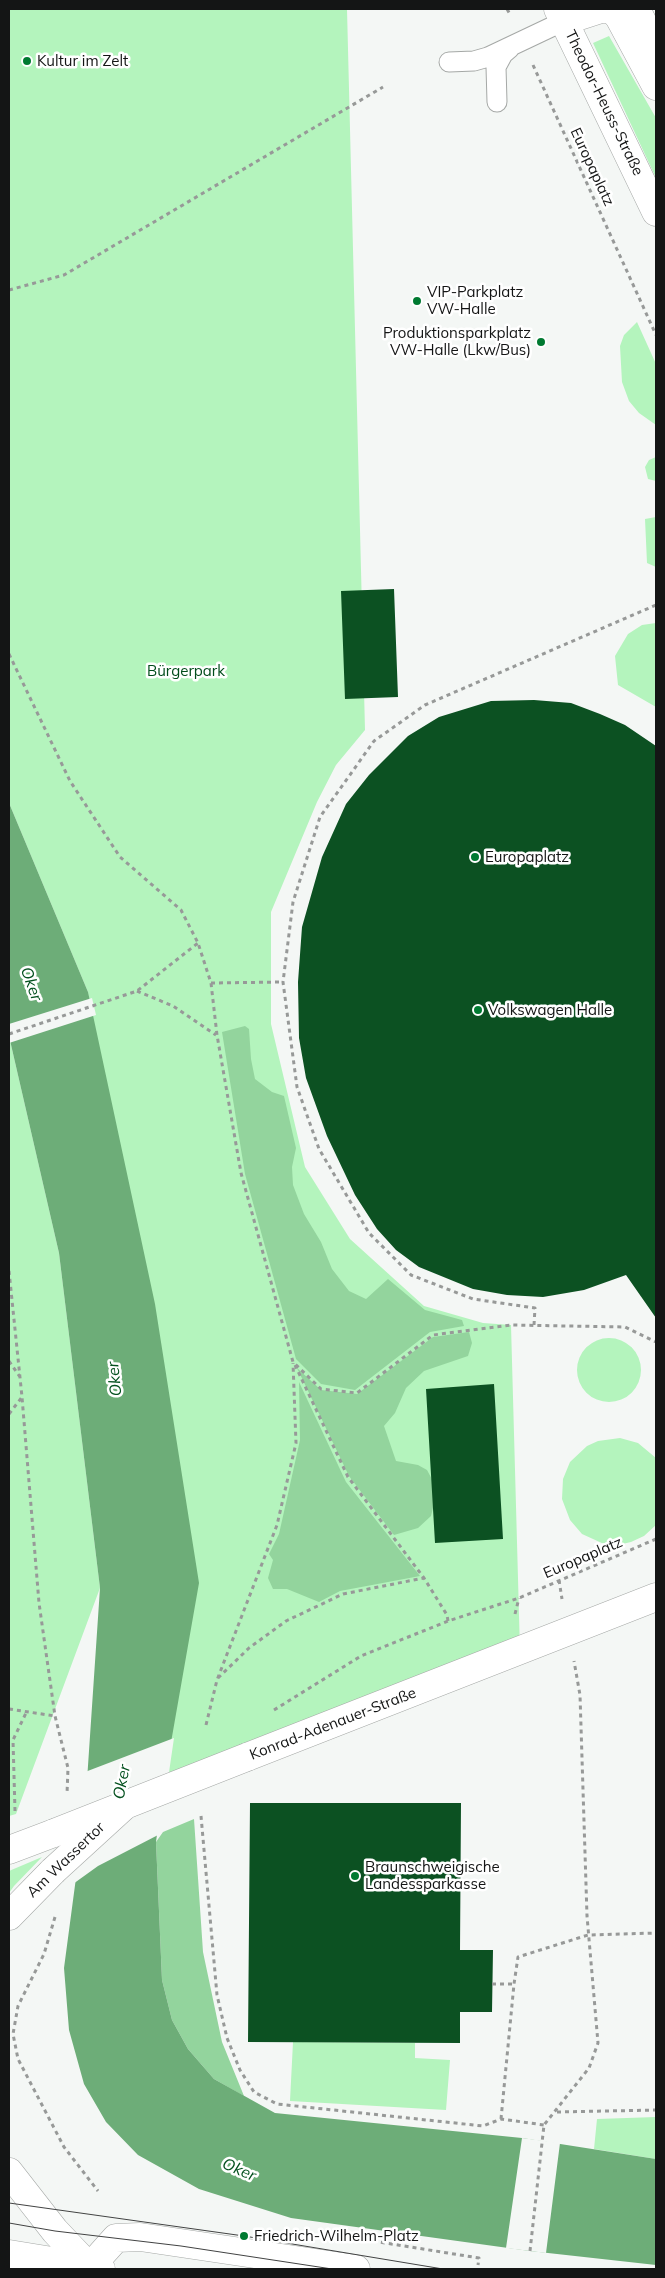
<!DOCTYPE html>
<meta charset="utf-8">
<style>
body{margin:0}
#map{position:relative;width:665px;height:2278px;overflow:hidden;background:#f4f7f5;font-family:Mulish,sans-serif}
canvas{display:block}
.frame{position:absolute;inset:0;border:10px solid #141515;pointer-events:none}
</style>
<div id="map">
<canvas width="665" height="2278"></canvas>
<div class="frame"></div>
</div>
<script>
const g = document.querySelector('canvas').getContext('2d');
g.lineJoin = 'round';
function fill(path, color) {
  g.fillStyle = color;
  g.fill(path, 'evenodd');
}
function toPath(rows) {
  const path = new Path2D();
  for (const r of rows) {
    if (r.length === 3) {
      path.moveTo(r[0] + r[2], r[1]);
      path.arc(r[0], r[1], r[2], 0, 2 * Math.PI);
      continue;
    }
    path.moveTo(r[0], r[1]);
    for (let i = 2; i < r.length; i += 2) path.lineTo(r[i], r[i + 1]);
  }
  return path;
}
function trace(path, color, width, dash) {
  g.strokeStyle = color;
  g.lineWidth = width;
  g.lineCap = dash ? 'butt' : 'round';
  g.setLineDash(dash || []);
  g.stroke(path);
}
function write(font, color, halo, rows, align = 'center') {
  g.font = font + ' Mulish,sans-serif';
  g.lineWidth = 5;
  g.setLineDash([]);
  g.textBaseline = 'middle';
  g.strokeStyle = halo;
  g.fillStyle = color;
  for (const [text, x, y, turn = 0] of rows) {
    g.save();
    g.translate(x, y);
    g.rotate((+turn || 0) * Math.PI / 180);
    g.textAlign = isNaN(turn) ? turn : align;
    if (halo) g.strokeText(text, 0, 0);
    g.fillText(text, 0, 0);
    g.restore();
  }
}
fill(toPath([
 [9,9,347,9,365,730,336,765,317,802,271,912,271,1024,305,1167,350,1239,424,1306,483,1323,511,1325,520,1651,163,1788,88,992,9,803],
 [609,36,656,118,656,178,593,43],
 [637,322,656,364,656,425,639,413,629,401,622,382,620,346,624,335],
 [656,457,656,481,648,479,645,467,649,460],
 [656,517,656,567,647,563,645,519],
 [656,623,656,707,618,685,615,656,628,634,642,625],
 [9,1036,59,1253,100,1588,16,1814,9,1816],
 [609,1370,32],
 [620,1438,638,1443,656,1458,656,1525,644,1536,631,1542,618,1545,604,1544,582,1534,570,1520,562,1499,563,1479,570,1462,587,1446,598,1441],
 [42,1857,14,1886,9,1893,9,1871],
 [293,2042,415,2043,415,2058,450,2060,446,2110,290,2101],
 [656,2117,656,2159,594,2149,597,2119]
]), '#b4f4bd');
fill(toPath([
 [245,1026,249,1029,251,1059,255,1079,272,1092,284,1096,296,1148,292,1167,293,1185,304,1214,321,1242,332,1269,349,1291,366,1299,388,1279,425,1310,462,1320,464,1326,430,1332,355,1390,321,1384,296,1359,245,1174,222,1032],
 [469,1332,472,1343,468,1356,424,1371,406,1388,395,1413,384,1426,396,1461,418,1465,427,1470,434,1483,435,1500,431,1516,418,1528,394,1535,349,1476,297,1368,321,1390,357,1394,433,1337],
 [299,1382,346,1482,420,1576,340,1591,319,1602,287,1589,273,1589,268,1578,273,1560,269,1554,279,1534,300,1440],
 [194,1819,203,1952,222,2042,244,2096,214,2079,188,2049,172,2020,162,1980,156,1842,163,1832]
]), '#93d49d');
fill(toPath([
 [9,803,88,992,155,1304,199,1583,163,1788,156,1842,162,1980,172,2020,188,2049,214,2079,275,2113,522,2138,656,2159,656,2265,530,2251,291,2218,199,2189,138,2155,106,2122,84,2084,69,2030,64,1968,85,1810,100,1588,59,1253,9,1036]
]), '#6dad78');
fill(toPath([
 [92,998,96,1015,9,1043,9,1024],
 [174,1738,160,1834,98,1866,73,1884,83,1810,85,1772],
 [522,2138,560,2143,546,2253,506,2248]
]), '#f4f7f5');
fill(toPath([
 [394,589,398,697,345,699,341,591],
 [534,700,571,703,600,714,625,725,656,746,656,1318,626,1275,584,1290,543,1297,507,1295,473,1289,419,1267,396,1250,377,1229,355,1195,327,1136,306,1078,299,1038,298,982,302,927,322,857,346,804,369,775,408,736,439,717,491,701],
 [494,1384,503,1539,435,1543,426,1389],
 [250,1803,461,1803,460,1950,493,1950,492,2012,460,2012,460,2043,248,2042]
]), '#0c5122');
const service = toPath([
 [449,62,474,61,488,57,564,21],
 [497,102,496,67,503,54,510,48]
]);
const minor = toPath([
 [604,9,612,9,619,17,656,86],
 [564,21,601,9],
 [9,1916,53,1871],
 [9,2172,55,2231,91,2269]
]);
const tertiary = toPath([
 [90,2267,116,2238,140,2237,356,2269]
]);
const secondary = toPath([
 [558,9,656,212],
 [636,9,656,49],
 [247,1757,656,1597],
 [9,1850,54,1833],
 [9,2254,101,2269]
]);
trace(service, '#a5a8a6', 21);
trace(minor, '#a5a8a6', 29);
trace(tertiary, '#a5a8a6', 29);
trace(secondary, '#a5a8a6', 29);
trace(toPath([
 [507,9,511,16],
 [533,65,656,335],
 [9,290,64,275,383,87],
 [9,654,70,781,120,857,181,910,198,943,211,983,217,1035,241,1173,293,1362,321,1389,357,1393,433,1335,511,1325,625,1327,656,1342],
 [211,983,283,982],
 [137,991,173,1006,216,1035],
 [9,1034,137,991,198,943],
 [9,1271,22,1397,39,1603,55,1716,68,1768,67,1794],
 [534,1325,535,1308,473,1299,411,1275,369,1233,319,1149,297,1087,283,982,293,902,320,817,374,741,425,705,656,605],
 [9,1361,20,1377],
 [295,1365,348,1477,424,1578,447,1615,448,1621],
 [9,1414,22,1397],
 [559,1580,562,1599],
 [515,1614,519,1598],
 [218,1678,249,1648,286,1621,343,1594,424,1578],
 [9,1709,55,1716],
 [274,1710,361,1656,448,1621,519,1598,656,1539],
 [206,1725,217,1680,277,1525,296,1443,293,1363],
 [15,1811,13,1740,26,1713],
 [201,1816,217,1995,227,2038,240,2070,254,2092,277,2104,483,2126,501,2119,544,2125],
 [55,1917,44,1954,18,2006,13,2034,18,2059,64,2147,98,2191],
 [492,1984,514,1984],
 [557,2112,656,2110],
 [501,2119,514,1984,518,1957,588,1935,656,1933],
 [373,2241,479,2258,478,2265],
 [530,2251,544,2125,589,2068,598,2043,587,1916,580,1695,574,1661]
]), '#979998', 3, [4, 4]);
trace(service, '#fff', 19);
trace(minor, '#fff', 28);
trace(tertiary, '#fff', 28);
trace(secondary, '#fff', 28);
trace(toPath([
 [9,2203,244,2236,443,2269],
 [9,2223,55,2231,181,2246,332,2269]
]), '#424343', 1);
const minorBridge = toPath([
 [53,1871,123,1807]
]);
const secondaryBridge = toPath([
 [54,1833,247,1757]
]);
trace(minorBridge, '#a5a8a6', 29, []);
trace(secondaryBridge, '#a5a8a6', 29, []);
trace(minorBridge, '#fff', 28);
trace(secondaryBridge, '#fff', 28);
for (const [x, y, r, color] of [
 [27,61,5,"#007a31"],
 [417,301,5,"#007a31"],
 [541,342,5,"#007a31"],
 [475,857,5,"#007a31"],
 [478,1010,5,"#007a31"],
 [355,1876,5,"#007a31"],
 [244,2236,5,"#007a31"]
]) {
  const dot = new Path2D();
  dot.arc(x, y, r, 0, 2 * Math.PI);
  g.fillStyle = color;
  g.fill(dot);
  trace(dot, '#fff', 2);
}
write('15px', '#141515', '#fff', [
 ["Kultur im Zelt",37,61],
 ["VIP-Parkplatz",427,292],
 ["VW-Halle",427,309],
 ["Produktionsparkplatz",531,333,"right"],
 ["VW-Halle (Lkw/Bus)",531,350,"right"],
 ["Europaplatz",485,857],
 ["Volkswagen Halle",488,1010],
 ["Braunschweigische",365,1867],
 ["Landessparkasse",365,1884],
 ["Friedrich-Wilhelm-Platz",254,2236]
], 'left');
write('15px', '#141515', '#fff', [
 ["Theodor-Heuss-Straße",604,103,64],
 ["Europaplatz",592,167,65],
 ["Europaplatz",583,1558,-23],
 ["Konrad-Adenauer-Straße",333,1724,-21],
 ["Am Wassertor",66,1860,-44]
]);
write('15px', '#004c1b', '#fff', [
 ["Bürgerpark",186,671]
]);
write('italic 16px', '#04511f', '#fff', [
 ["Oker",31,984,70],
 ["Oker",115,1379,-96],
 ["Oker",122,1782,-79],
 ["Oker",239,2170,23]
]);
</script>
